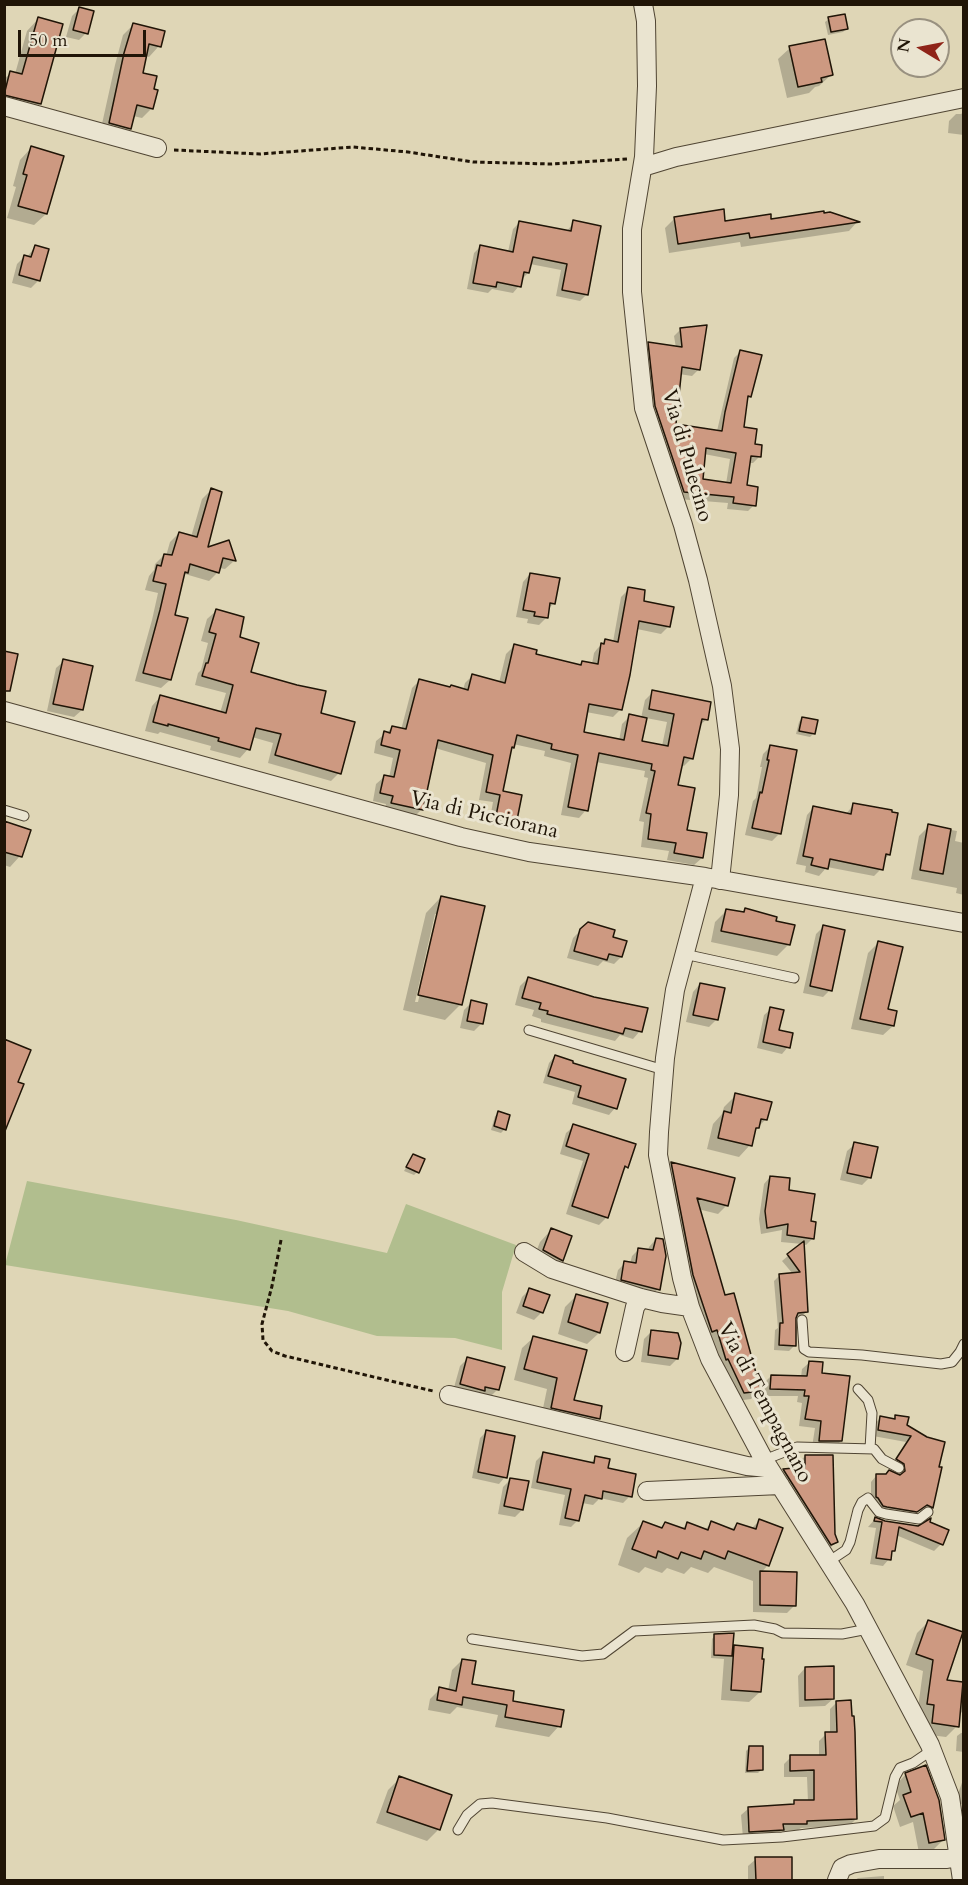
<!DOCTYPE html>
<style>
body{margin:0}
#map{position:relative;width:968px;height:1885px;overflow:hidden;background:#dfd6b6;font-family:Cardo,serif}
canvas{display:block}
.frame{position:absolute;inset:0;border:6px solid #201507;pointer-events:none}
.north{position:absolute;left:890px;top:18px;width:60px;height:60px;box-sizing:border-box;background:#eae4d0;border:2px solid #999180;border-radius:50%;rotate:280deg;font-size:16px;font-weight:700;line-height:24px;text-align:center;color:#201507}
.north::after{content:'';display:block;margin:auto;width:21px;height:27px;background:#8f2418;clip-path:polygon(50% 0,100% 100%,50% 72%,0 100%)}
.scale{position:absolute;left:18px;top:30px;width:128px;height:27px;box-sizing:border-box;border:3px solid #201507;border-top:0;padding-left:8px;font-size:18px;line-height:21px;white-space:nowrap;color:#201507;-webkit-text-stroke:4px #eae4d0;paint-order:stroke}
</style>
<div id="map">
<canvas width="968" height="1885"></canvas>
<div class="frame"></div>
<div class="north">N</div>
<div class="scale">50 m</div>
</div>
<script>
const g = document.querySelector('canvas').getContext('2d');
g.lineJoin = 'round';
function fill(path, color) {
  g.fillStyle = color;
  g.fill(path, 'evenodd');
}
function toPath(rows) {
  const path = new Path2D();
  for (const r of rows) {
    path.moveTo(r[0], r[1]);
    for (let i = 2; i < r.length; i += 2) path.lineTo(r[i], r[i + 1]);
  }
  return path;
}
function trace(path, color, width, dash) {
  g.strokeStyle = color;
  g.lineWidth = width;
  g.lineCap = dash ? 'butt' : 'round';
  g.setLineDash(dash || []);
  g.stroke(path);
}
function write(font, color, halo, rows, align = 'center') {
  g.font = font + ' Cardo,serif';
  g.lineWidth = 6;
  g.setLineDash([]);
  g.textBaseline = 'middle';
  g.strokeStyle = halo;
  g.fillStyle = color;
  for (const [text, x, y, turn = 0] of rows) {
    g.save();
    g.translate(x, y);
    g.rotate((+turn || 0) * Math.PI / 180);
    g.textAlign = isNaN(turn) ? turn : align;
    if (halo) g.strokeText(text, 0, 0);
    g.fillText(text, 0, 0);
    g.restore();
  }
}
fill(toPath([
 [27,1181,236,1220,387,1253,406,1204,516,1245,502,1292,502,1350,455,1338,377,1336,288,1311,5,1265]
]), '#b1be8e');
fill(toPath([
 [79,9,86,33,79,40,66,37,72,16],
 [38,19,61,25,40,104,28,115,4,109,4,79,11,73,15,74,27,31],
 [829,19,847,28,843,32,828,35,825,22],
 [133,25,159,46,149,57,146,56,142,74,153,91,152,108,142,118,133,116,130,129,120,139,100,133,115,65,123,35],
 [790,48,831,75,819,86,815,87,809,93,787,98,778,59],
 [964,112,964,135,948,133,949,121,956,114,961,114],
 [31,148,46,214,34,225,7,218,16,187,13,186,20,160],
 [675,218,724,223,770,221,857,222,849,231,741,247,740,242,669,253,665,228],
 [520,222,567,231,574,222,587,294,580,301,556,296,561,270,530,264,528,273,521,280,519,286,513,293,492,289,488,293,467,289,474,253,480,247,508,252,513,229],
 [35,247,39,280,31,288,12,283,17,264,25,256,27,257],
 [681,329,699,369,692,376,679,374,675,425,717,431,734,358,741,351,750,396,746,400,742,428,759,457,753,463,749,463,745,486,754,505,748,511,727,509,728,503,678,499,649,413,643,350,649,344,676,348,674,336],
 [704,454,730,459,726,484,701,481],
 [211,490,205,549,228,542,234,561,225,569,219,568,218,572,209,581,185,574,183,576,173,616,170,680,161,688,135,681,152,620,158,593,145,590,149,576,154,570,155,564,164,555,166,556,170,542,179,533,191,537,202,499],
 [530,574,554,603,548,609,546,618,539,625,527,623,528,619,516,617,523,582],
 [629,589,669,626,661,634,637,629,621,709,613,717,586,712,583,733,619,741,622,724,630,716,641,718,645,700,653,692,707,719,698,727,692,758,684,766,681,765,676,786,685,831,702,858,694,865,667,860,669,851,641,847,644,822,639,821,648,778,644,777,645,771,596,762,586,810,579,818,561,815,571,763,544,756,545,751,513,744,510,749,502,793,516,820,508,828,489,824,493,802,479,800,486,763,435,748,421,810,414,817,384,811,386,804,373,801,376,784,384,777,389,778,393,758,374,753,376,741,392,728,401,730,412,688,420,680,449,688,463,690,465,683,473,675,499,683,506,654,514,646,534,655,578,666,582,662,592,664,594,653,597,649,605,641,613,642,621,597],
 [646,718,667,722,662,746,641,742],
 [216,611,238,638,249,674,320,714,339,773,331,781,268,763,273,743,252,737,248,749,240,758,210,750,211,746,160,732,158,734,145,731,152,706,160,697,220,713,226,693,195,685,198,673,201,670,208,643,201,641,207,619],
 [64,661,82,710,74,717,47,711,56,668],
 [802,718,816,721,813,734,810,737,796,734,799,722],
 [770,747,779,834,772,841,745,835,753,801,756,798,762,767,760,767,763,754],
 [854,804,889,855,883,860,881,869,874,876,827,867,819,876,805,872,806,866,796,864,807,815,814,807,846,814],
 [4,823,20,856,10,867,4,865],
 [929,826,957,831,955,841,964,843,964,895,956,893,957,888,911,879,919,836],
 [441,897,461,1004,445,1020,403,1010,426,913],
 [435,914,438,914,418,1002,415,1002],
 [745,909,775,922,789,944,777,956,711,942,715,922,727,910,742,913],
 [823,927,830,990,823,997,803,993,816,934],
 [581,930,611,938,621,957,614,964,603,961,598,966,567,958,573,938],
 [878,943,886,1010,893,1026,883,1035,851,1029,868,953],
 [528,978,640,1031,633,1039,620,1035,615,1041,541,1022,541,1019,532,1016,534,1010,515,1005,520,986],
 [700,984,717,1019,709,1027,686,1022,693,992],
 [472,1002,481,1024,474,1031,460,1028,464,1010],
 [771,1009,777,1031,788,1047,782,1054,757,1048,764,1015],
 [555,1056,615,1108,609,1115,572,1104,575,1092,543,1083,549,1063],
 [736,1095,766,1119,754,1131,750,1145,739,1157,707,1149,713,1124,722,1114,724,1107],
 [499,1113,505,1129,501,1133,491,1130,495,1116],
 [574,1126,627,1167,622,1172,607,1217,599,1225,566,1214,583,1161,560,1154,566,1133],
 [855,1144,869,1178,862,1185,840,1180,847,1151],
 [413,1155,417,1172,414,1175,404,1171],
 [671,1164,733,1180,727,1205,718,1214,698,1209,724,1297,759,1390,751,1399,736,1401,703,1340,663,1172],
 [770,1177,787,1191,810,1223,813,1238,806,1245,803,1244,807,1311,801,1317,794,1317,795,1345,789,1351,774,1350,775,1330,778,1328,774,1281,780,1275,793,1274,782,1261,802,1244,781,1242,782,1230,761,1234,759,1219,764,1184],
 [551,1230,561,1260,550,1271,532,1262,540,1242],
 [656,1239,658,1289,651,1296,614,1287,618,1270,625,1263,630,1264,632,1256,639,1249,648,1251,649,1247],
 [530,1289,542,1312,534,1320,516,1313,522,1297],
 [576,1296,606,1304,599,1333,587,1344,558,1334,565,1307],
 [652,1331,677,1359,670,1366,641,1362,644,1339],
 [533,1338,572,1401,598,1419,588,1429,541,1418,547,1389,514,1380,522,1348],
 [467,1359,498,1389,490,1397,453,1391,460,1366],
 [810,1362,820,1374,841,1441,834,1448,812,1447,815,1428,799,1426,802,1403,797,1402,798,1396,763,1396,764,1383,771,1376,801,1377,802,1369],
 [896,1416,906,1425,927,1439,932,1507,926,1513,919,1511,910,1517,877,1512,871,1503,871,1482,876,1476,899,1477,899,1470,891,1465,906,1442,873,1436,875,1424,880,1418,892,1420],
 [487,1431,505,1477,499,1484,472,1478,480,1438],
 [543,1454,590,1463,596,1458,630,1496,623,1503,600,1498,593,1505,582,1503,578,1520,571,1527,559,1525,565,1495,531,1488,536,1461],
 [805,1456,836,1542,826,1552,773,1481,784,1470,795,1469,795,1467],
 [511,1479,522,1510,515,1517,498,1514,503,1487],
 [875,1519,884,1522,918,1527,941,1544,934,1551,896,1535,894,1550,890,1554,889,1559,883,1566,870,1564,876,1528,868,1527],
 [760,1520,768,1565,761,1573,795,1605,787,1613,753,1612,753,1581,714,1567,708,1573,691,1567,684,1574,667,1568,662,1573,645,1567,639,1573,618,1565,627,1538,643,1523,660,1528,665,1523,682,1529,687,1524,705,1530,711,1523,731,1530,737,1524,751,1529],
 [928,1622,945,1681,964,1684,964,1713,959,1712,957,1726,946,1737,922,1734,917,1715,923,1671,906,1665,917,1633],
 [715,1635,731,1651,735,1647,760,1692,749,1702,721,1700,724,1659,711,1658,712,1639],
 [462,1660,470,1685,559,1726,549,1737,495,1727,498,1715,457,1707,450,1714,428,1710,430,1699,440,1689,448,1691,452,1670],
 [805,1668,833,1699,825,1706,799,1707,798,1676],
 [837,1702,856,1819,849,1826,801,1828,798,1830,781,1831,775,1837,743,1838,741,1815,749,1808,791,1806,795,1802,808,1802,807,1777,784,1777,784,1764,791,1757,819,1756,819,1741,826,1734,830,1734,830,1709],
 [961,1733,964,1733,964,1752,956,1751,957,1736],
 [749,1748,761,1770,758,1773,745,1773,746,1751],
 [925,1767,943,1840,933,1850,919,1853,913,1822,900,1827,893,1806,900,1800,895,1786,905,1775],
 [964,1777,964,1805,955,1802],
 [400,1778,439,1829,427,1841,376,1823,388,1790],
 [756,1859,791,1880,748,1880,748,1866],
 [884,1876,884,1880,855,1880,858,1878]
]), '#0003');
const building = toPath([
 [79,7,94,11,88,34,73,30,79,7],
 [845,14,848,29,831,32,828,17,845,14],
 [38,17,63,24,41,104,4,95,10,71,22,74,38,17],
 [133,23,165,31,161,47,149,44,143,73,157,76,154,89,158,90,153,109,137,105,131,129,109,123,124,53,133,23],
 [825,39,833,75,821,78,822,82,798,87,789,46,825,39],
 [31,146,64,156,47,214,18,206,27,175,23,174,31,146],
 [724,209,725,221,771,214,771,219,824,211,824,213,830,212,860,222,750,238,749,233,678,244,674,217,724,209],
 [573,220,601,226,588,295,562,290,567,264,533,257,529,273,524,272,521,287,497,282,496,287,473,283,480,245,513,252,519,221,571,231,573,220],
 [35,245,49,249,40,281,19,275,24,255,31,257,35,245],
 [707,325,700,370,682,367,676,424,722,431,725,412,740,350,762,355,751,397,748,396,744,427,757,429,755,444,762,445,761,457,751,456,747,485,758,487,756,506,733,503,734,497,684,492,655,406,648,342,682,347,680,328,707,325],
 [706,448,736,453,731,483,703,479,706,448],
 [211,488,222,492,208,547,229,540,236,561,223,558,219,573,190,564,188,573,185,572,175,615,188,618,171,680,143,673,160,610,166,584,153,581,157,565,161,566,164,554,172,555,179,532,197,537,211,488],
 [530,573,560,578,555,604,550,603,548,618,534,616,535,612,523,610,530,573],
 [628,587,645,590,644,601,674,607,670,627,639,621,630,675,622,710,589,704,584,732,624,740,629,714,647,718,642,741,668,746,674,714,649,709,652,690,711,702,708,720,702,719,693,759,684,757,678,785,695,788,687,830,707,833,703,858,674,853,676,843,648,839,651,814,646,813,655,771,651,770,652,764,599,753,588,811,568,807,578,755,551,749,552,744,517,735,514,748,512,747,503,791,522,795,517,820,496,816,500,795,486,792,493,755,438,740,423,810,391,803,393,796,380,793,384,775,394,777,400,750,381,745,384,731,390,733,392,726,406,729,419,679,450,687,451,685,468,690,472,674,505,683,514,644,537,650,536,654,581,665,582,661,598,664,601,643,604,644,605,639,618,642,628,587],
 [216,609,244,617,240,637,259,643,251,672,297,685,326,691,321,713,355,722,341,774,275,755,281,734,256,728,250,750,218,741,219,738,168,724,168,726,153,722,160,695,226,713,233,685,202,676,206,663,208,663,216,634,209,632,216,609],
 [4,651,18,654,10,691,4,691,4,651],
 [63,659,93,666,83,710,53,704,63,659],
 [802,717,818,720,815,734,799,731,802,717],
 [770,745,797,750,781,834,752,828,760,792,762,793,769,760,767,760,770,745],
 [853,803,892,810,892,812,898,813,890,855,886,854,883,870,830,859,828,869,811,865,813,858,803,856,813,806,851,814,853,803],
 [4,821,31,830,22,857,4,852,4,821],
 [928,824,951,829,943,874,920,870,928,824],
 [441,896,485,906,462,1005,418,995,441,896],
 [745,908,777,917,776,921,795,925,790,945,721,931,726,909,744,912,745,908],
 [588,922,615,930,613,937,627,941,622,957,609,954,607,960,574,951,580,929,588,922],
 [823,925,845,930,832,991,810,986,823,925],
 [878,941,903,947,888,1009,897,1011,894,1026,860,1019,878,941],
 [528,977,594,997,648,1008,642,1032,625,1028,623,1034,547,1014,548,1011,539,1009,541,1003,522,998,528,977],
 [700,983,725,988,718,1020,693,1015,700,983],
 [471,1000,487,1004,483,1024,467,1021,471,1000],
 [770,1007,784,1010,779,1030,793,1033,790,1048,763,1042,770,1007],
 [4,1039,31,1050,18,1082,24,1084,5,1131,4,1039],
 [555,1055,573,1061,573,1063,626,1079,617,1109,578,1097,581,1086,548,1076,555,1055],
 [735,1093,772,1102,767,1120,761,1119,759,1128,756,1128,752,1146,718,1138,724,1111,731,1113,735,1093],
 [498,1111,510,1115,506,1130,494,1126,498,1111],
 [573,1124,636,1144,628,1168,625,1166,608,1218,572,1206,589,1154,566,1146,573,1124],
 [854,1142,878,1147,871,1178,847,1173,854,1142],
 [413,1154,425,1159,419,1173,406,1167,413,1154],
 [671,1162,735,1178,728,1206,697,1198,725,1295,734,1293,761,1391,744,1393,728,1359,726,1360,717,1330,712,1332,693,1275,671,1162],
 [770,1176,790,1178,789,1190,815,1194,811,1221,816,1222,814,1239,787,1235,788,1224,767,1228,765,1211,770,1176],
 [551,1228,572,1236,563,1261,543,1250,551,1228],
 [656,1238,663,1239,666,1256,660,1290,621,1280,624,1261,636,1263,638,1248,653,1250,656,1238],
 [804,1241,808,1312,798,1313,796,1318,796,1346,779,1345,780,1323,783,1323,779,1274,800,1272,787,1254,804,1241],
 [529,1288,550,1295,543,1313,523,1306,529,1288],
 [576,1294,608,1303,600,1333,568,1322,576,1294],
 [651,1330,678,1333,681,1343,678,1359,648,1355,651,1330],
 [533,1336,587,1350,574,1400,602,1406,600,1419,551,1408,557,1378,524,1369,533,1336],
 [467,1357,505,1367,499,1390,485,1387,485,1391,460,1384,467,1357],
 [809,1361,823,1362,822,1373,850,1376,842,1441,819,1441,821,1421,805,1419,809,1396,804,1396,805,1390,770,1389,771,1375,807,1376,809,1361],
 [895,1415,909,1417,907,1425,927,1437,945,1442,939,1467,942,1467,933,1508,927,1505,917,1512,887,1507,883,1506,878,1498,876,1497,876,1474,886,1474,889,1470,900,1475,905,1471,904,1464,896,1459,911,1436,878,1430,880,1416,895,1419,895,1415],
 [486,1430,515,1436,507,1478,478,1472,486,1430],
 [543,1452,594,1463,595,1456,610,1459,608,1468,636,1474,632,1497,603,1491,602,1499,585,1495,579,1521,565,1518,571,1489,537,1482,543,1452],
 [805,1455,833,1455,835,1534,838,1542,831,1545,783,1469,805,1467,805,1455],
 [510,1478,529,1481,523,1510,504,1506,510,1478],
 [875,1517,885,1521,918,1526,931,1518,930,1522,949,1530,943,1545,899,1527,895,1551,892,1551,891,1560,876,1558,882,1522,874,1521,875,1517],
 [759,1519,783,1528,769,1566,728,1551,725,1559,704,1551,701,1559,681,1552,678,1559,658,1551,656,1558,632,1549,643,1521,662,1528,665,1522,685,1529,687,1522,708,1530,711,1521,734,1530,737,1523,756,1529,759,1519],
 [760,1571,797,1572,796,1606,760,1605,760,1571],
 [928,1620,963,1632,947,1680,963,1682,959,1727,932,1723,934,1705,927,1704,933,1660,916,1654,928,1620],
 [734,1633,732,1656,714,1655,714,1634,734,1633],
 [734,1645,763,1648,762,1659,764,1659,761,1692,731,1690,734,1645],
 [462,1659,476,1661,472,1684,514,1691,513,1701,564,1710,561,1727,505,1717,507,1705,463,1697,462,1705,437,1700,439,1687,456,1691,462,1659],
 [834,1666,834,1699,805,1700,805,1667,834,1666],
 [851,1700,852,1716,854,1716,855,1732,857,1819,807,1821,807,1824,783,1824,784,1830,749,1832,748,1807,794,1804,794,1800,814,1800,814,1770,790,1771,790,1755,826,1755,825,1732,837,1732,836,1701,851,1700],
 [749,1746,763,1746,763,1770,747,1771,749,1746],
 [926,1765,939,1800,945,1840,929,1843,923,1813,911,1817,903,1795,911,1792,905,1773,926,1765],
 [399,1776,452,1795,440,1830,387,1812,399,1776],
 [755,1857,792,1857,792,1881,756,1881,755,1857]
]);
fill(building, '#cd9981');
trace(building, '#201507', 1.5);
const service = toPath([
 [4,810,24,816],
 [684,954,794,978],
 [529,1030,664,1070],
 [802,1320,804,1349,809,1352,862,1355,941,1364,952,1362,960,1352,964,1344],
 [858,1389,868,1400,872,1413,870,1449],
 [764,1460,797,1447,874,1449,882,1459,899,1468],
 [828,1562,846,1550,850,1542,858,1510,862,1502,868,1498,879,1512,886,1514,919,1519,928,1512],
 [472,1639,582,1656,603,1654,634,1631,754,1625,775,1629,783,1633,842,1634,868,1629],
 [458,1830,467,1815,480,1804,492,1803,607,1818,723,1840,782,1837,874,1826,885,1818,895,1777,900,1768,913,1763,932,1750]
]);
const minor = toPath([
 [643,4,646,21,647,86,644,157,632,229,632,292,644,408,683,525,698,580,722,686,730,749,729,795,720,880],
 [4,106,157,148],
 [643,167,676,157,964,98],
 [4,711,461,837,529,852,705,877,964,923],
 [705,877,675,990,665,1058,659,1132,658,1155,682,1278,690,1307,710,1359,764,1460,855,1604,930,1745,950,1797,962,1880],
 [524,1252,552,1269,641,1298,662,1303,690,1307],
 [625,1352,635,1307,641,1298],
 [449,1395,747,1466,768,1468],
 [647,1491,780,1485],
 [837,1880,842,1868,851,1864,879,1859,947,1859,958,1857]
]);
trace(service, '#504533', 11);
trace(minor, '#504533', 20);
trace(toPath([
 [174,150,260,154,353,147,408,152,473,162,551,164,627,159],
 [281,1240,272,1286,262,1324,263,1340,272,1351,285,1356,433,1391]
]), '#201507', 3, [4.5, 3]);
trace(service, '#eae4d0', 9);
trace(minor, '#eae4d0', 18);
write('21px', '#201507', '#eae4d0', [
 ["Via di Pulecino",686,456,74],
 ["Via di Picciorana",484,816,13],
 ["Via di Tempagnano",764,1403,62]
]);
</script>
